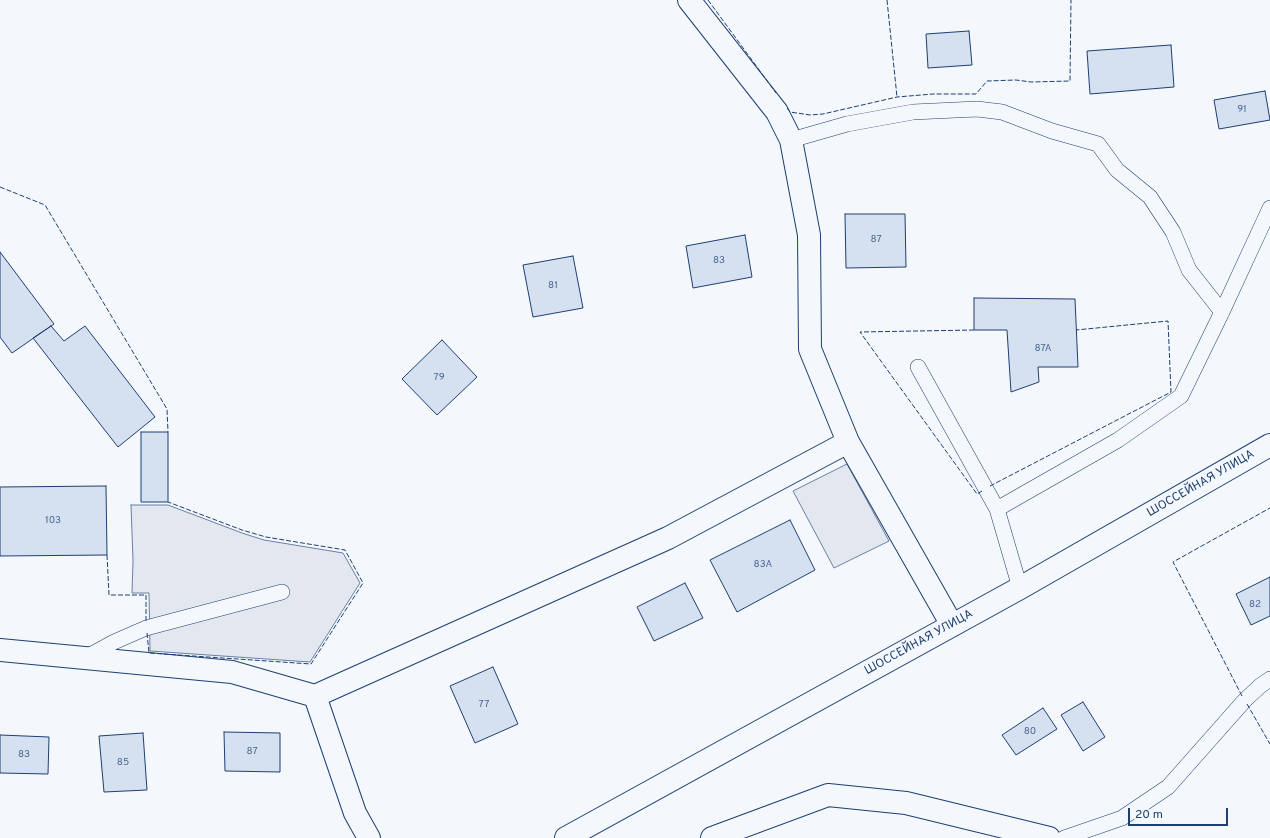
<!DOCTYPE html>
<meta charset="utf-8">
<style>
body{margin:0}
#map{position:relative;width:1270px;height:838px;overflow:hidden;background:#f4f7fb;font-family:Overpass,sans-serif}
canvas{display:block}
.scale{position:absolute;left:1128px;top:808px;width:100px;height:18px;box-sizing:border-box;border:2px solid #1d3f73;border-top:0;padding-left:5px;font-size:12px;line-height:14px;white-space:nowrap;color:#1d3f73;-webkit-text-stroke:3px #f4f7fb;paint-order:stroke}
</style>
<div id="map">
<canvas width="1270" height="838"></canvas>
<div class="scale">20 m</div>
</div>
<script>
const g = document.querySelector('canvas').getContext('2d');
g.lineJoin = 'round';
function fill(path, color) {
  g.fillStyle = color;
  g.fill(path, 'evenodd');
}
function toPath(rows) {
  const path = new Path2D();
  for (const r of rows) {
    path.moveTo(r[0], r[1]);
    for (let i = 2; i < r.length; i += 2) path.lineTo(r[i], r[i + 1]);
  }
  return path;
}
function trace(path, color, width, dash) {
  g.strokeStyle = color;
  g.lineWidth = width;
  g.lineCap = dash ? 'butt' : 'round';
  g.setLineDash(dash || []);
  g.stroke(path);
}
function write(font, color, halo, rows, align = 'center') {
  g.font = font + ' Overpass,sans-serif';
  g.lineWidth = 3;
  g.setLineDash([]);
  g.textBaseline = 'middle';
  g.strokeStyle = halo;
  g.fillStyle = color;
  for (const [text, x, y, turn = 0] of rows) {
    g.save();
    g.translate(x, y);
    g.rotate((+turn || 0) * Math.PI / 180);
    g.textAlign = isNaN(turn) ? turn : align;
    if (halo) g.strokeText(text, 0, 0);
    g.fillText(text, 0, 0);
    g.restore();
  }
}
const parking = toPath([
 [847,464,889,541,834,568,793,491,847,464],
 [131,505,168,505,242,533,264,540,343,553,360,583,310,662,150,651,149,593,132,593,133,560,131,505]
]);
fill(parking, '#e3e8f0');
trace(parking, '#687fa3', 1);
const building = toPath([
 [969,31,972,65,928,68,926,34,969,31],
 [1171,45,1174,87,1090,94,1087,51,1171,45],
 [1265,91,1270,120,1219,129,1214,100,1265,91],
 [845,214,905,214,906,267,846,268,845,214],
 [745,235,752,277,693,288,686,246,745,235],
 [0,252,54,324,12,353,0,337,0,252],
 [573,256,583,308,533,317,523,265,573,256],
 [974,298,1075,299,1078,367,1038,367,1039,382,1011,392,1007,330,974,330,974,298],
 [51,326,64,341,85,326,155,417,118,447,33,338,51,326],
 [442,340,477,377,437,415,402,379,442,340],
 [141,432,168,432,168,502,141,502,141,432],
 [106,486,107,555,0,556,0,487,106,486],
 [790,520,815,570,737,612,710,560,790,520],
 [1270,577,1270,616,1251,625,1236,594,1270,577],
 [685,583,703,618,654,641,637,607,685,583],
 [493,667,518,724,475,743,450,686,493,667],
 [1083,702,1105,737,1083,751,1061,715,1083,702],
 [1043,708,1057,729,1016,755,1002,735,1043,708],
 [224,732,280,733,280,772,225,771,224,732],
 [143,733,147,790,104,792,99,736,143,733],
 [0,735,49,737,48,774,0,773,0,735]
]);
fill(building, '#d5e0f0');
trace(building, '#1d3f73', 1);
const service = toPath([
 [791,140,847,124,913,112,977,109,1002,112,1052,131,1098,144,1117,170,1150,197,1173,232,1189,270,1222,312],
 [918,367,997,509,1020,588],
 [997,509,1118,440,1181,396,1222,312,1270,208],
 [83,659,114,642,146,628,282,592],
 [1064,838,1122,818,1168,787,1245,700,1260,686,1270,679]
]);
const minor = toPath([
 [689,0,777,112,791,140,809,235,810,349,848,442,952,625],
 [0,650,232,672,315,696,355,813,369,838],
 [315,696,668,538,848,442],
 [712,838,828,795,906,803,1049,838]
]);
const primary = toPath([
 [566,838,1020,588,1270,445]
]);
trace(service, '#1d3f73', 16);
trace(minor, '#1d3f73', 24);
trace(primary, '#1d3f73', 24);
trace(service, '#f4f7fb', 15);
trace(minor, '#f4f7fb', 22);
trace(primary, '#f4f7fb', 22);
trace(toPath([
 [708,0,776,93],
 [887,0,897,97],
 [787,108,790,112,810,115,823,114,897,97,933,94,976,94,987,81,1016,80,1031,82,1070,81,1071,0],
 [0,187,45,205,167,409,168,432],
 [974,330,860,332,977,494,982,491],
 [990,486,1171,392,1168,321,1076,330],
 [107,555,109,595,146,595,146,623],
 [147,633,149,653,311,664,363,583,345,550,266,537,242,530,168,502],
 [1242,696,1173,562,1270,508],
 [1247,704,1270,744]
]), '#1d3f73', 1, [5, 2]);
write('10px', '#4b6792', null, [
 ["91",1242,110],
 ["87",876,240],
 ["83",719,261],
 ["81",553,286],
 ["87А",1043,349],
 ["79",439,378],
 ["103",53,521],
 ["83А",763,565],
 ["82",1255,605],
 ["77",484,705],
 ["80",1030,732],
 ["87",252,752],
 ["83",24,755],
 ["85",123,763]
]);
write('12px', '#1d3f73', '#f4f7fb', [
 ["ШОССЕЙНАЯ УЛИЦА",1201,484,-30],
 ["ШОССЕЙНАЯ УЛИЦА",919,643,-29]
]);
</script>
